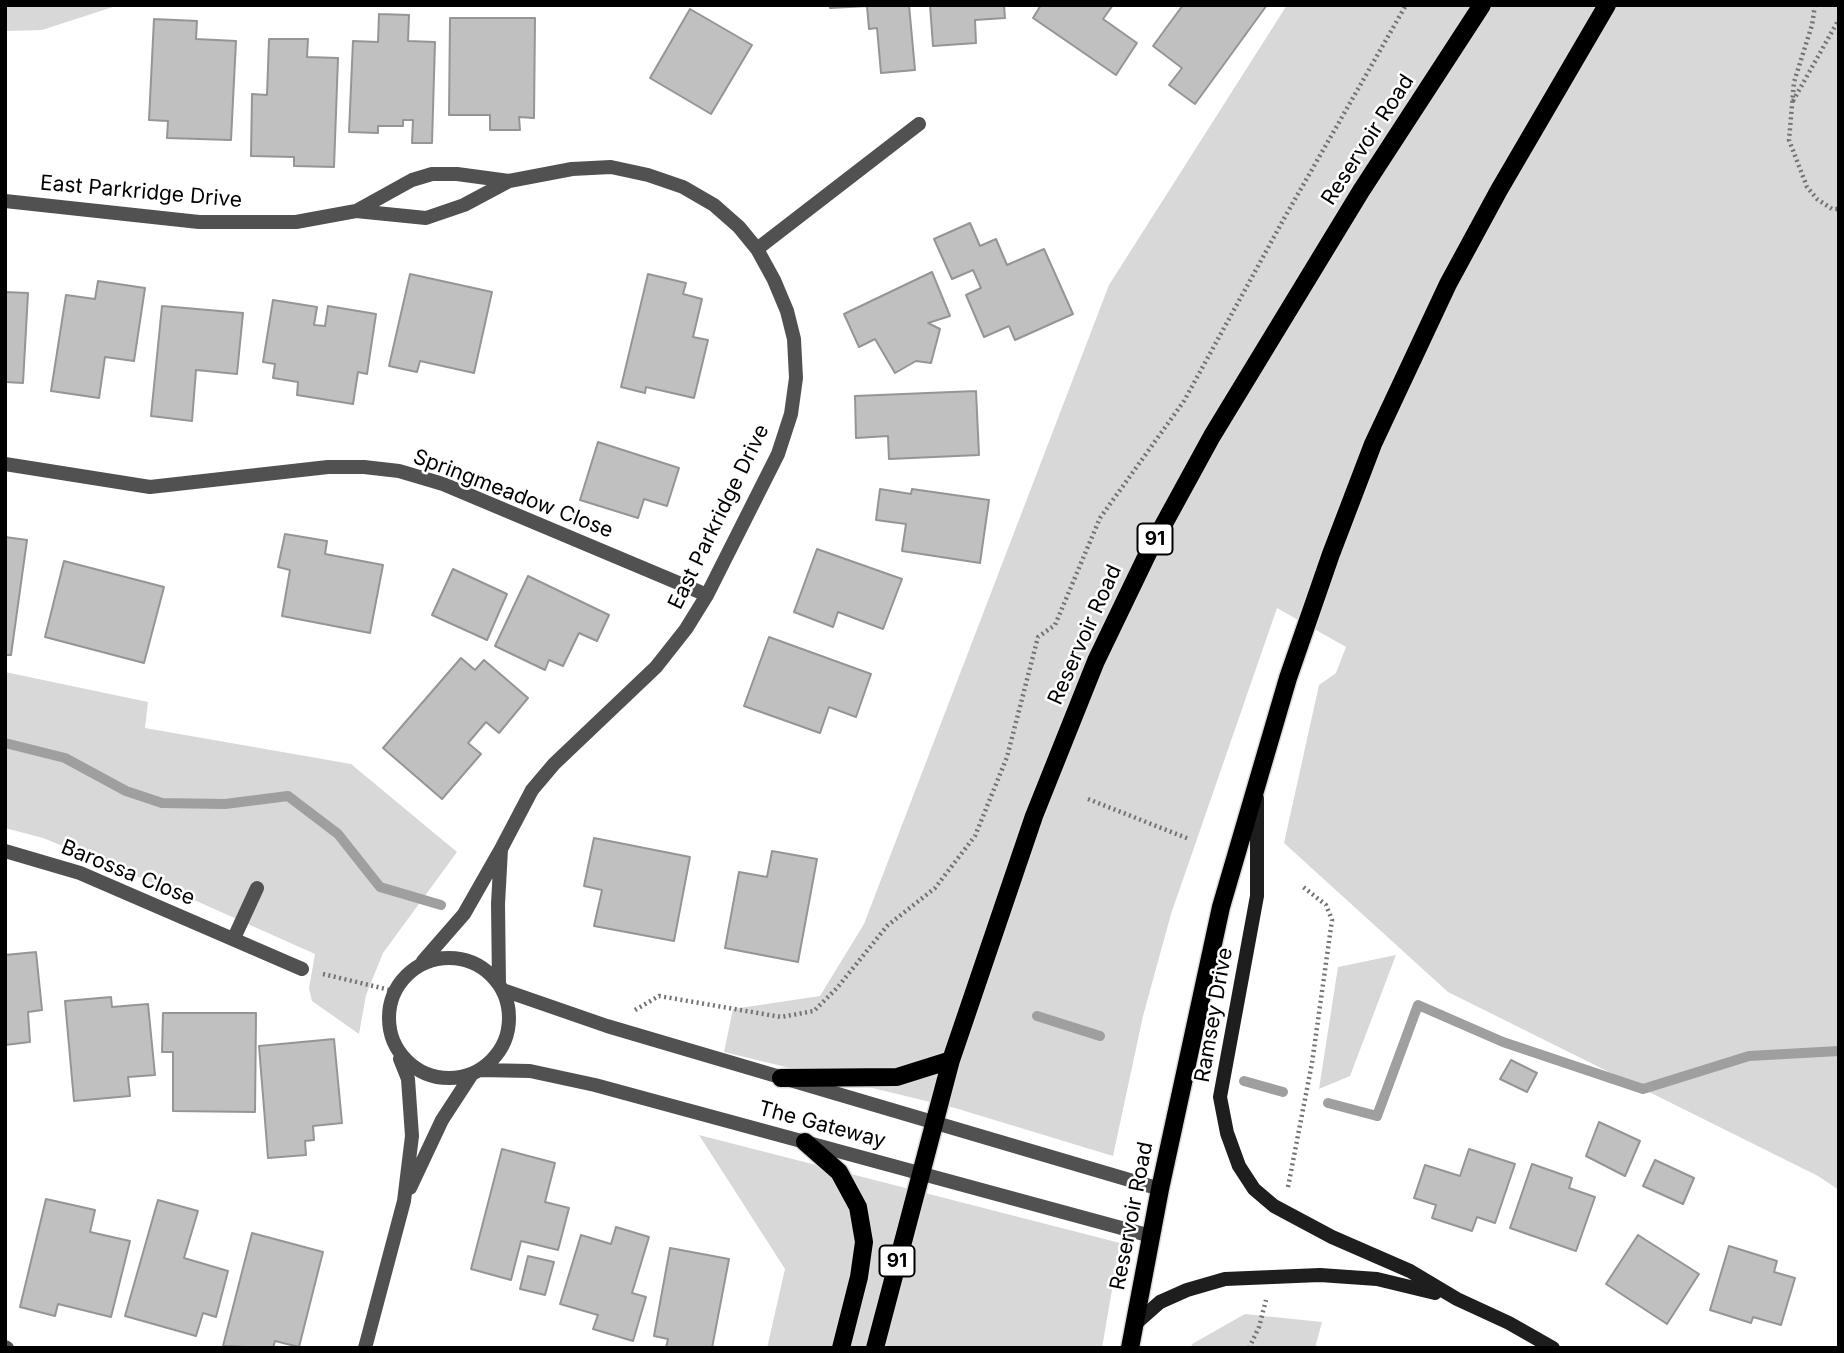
<!DOCTYPE html>
<style>
body{margin:0}
#map{position:relative;width:1844px;height:1353px;overflow:hidden;background:#fff;font-family:Inter,sans-serif}
canvas{display:block}
.frame{position:absolute;inset:0;border:7px solid #000;pointer-events:none}
</style>
<div id="map">
<canvas width="1844" height="1353"></canvas>
<div class="frame"></div>
</div>
<script>
const g = document.querySelector('canvas').getContext('2d');
g.lineJoin = 'round';
function fill(path, color) {
  g.fillStyle = color;
  g.fill(path, 'evenodd');
}
function toPath(rows) {
  const path = new Path2D();
  for (const r of rows) {
    if (r.length === 3) {
      path.moveTo(r[0] + r[2], r[1]);
      path.arc(r[0], r[1], r[2], 0, 2 * Math.PI);
      continue;
    }
    path.moveTo(r[0], r[1]);
    for (let i = 2; i < r.length; i += 2) path.lineTo(r[i], r[i + 1]);
  }
  return path;
}
function trace(path, color, width, dash) {
  g.strokeStyle = color;
  g.lineWidth = width;
  g.lineCap = dash ? 'butt' : 'round';
  g.setLineDash(dash || []);
  g.stroke(path);
}
function write(font, color, halo, rows, align = 'center') {
  g.font = font + ' Inter,sans-serif';
  g.lineWidth = 5;
  g.setLineDash([]);
  g.textBaseline = 'middle';
  g.strokeStyle = halo;
  g.fillStyle = color;
  for (const [text, x, y, turn = 0] of rows) {
    g.save();
    g.translate(x, y);
    g.rotate((+turn || 0) * Math.PI / 180);
    g.textAlign = isNaN(turn) ? turn : align;
    if (halo) g.strokeText(text, 0, 0);
    g.fillText(text, 0, 0);
    g.restore();
  }
}
fill(toPath([
 [5,5,119,5,42,30,5,31],
 [1287,5,1839,5,1839,1190,1818,1176,1448,992,1284,843,1319,685,1336,673,1346,647,1277,608,1171,914,1143,1016,1113,1156,955,1108,724,1052,733,1009,820,996,864,924,1109,285],
 [5,672,148,702,145,728,351,764,457,852,383,953,366,995,359,1034,312,1001,309,988,315,954,183,895,43,838,5,828],
 [1396,955,1350,1076,1319,1089,1338,967],
 [699,1135,1120,1243,1102,1348,767,1348,785,1269],
 [1245,1314,1322,1322,1315,1348,1191,1348,1192,1344]
]), '#d8d8d8');
trace(toPath([
 [5,743,65,758,126,791,162,803,225,804,288,796,338,834,380,887,441,905],
 [1037,1016,1100,1036],
 [1244,1081,1283,1092],
 [1328,1103,1377,1116,1418,1005,1503,1042,1643,1089,1749,1056,1839,1051]
]), '#9f9f9f', 10);
const building = toPath([
 [830,5,909,5,915,70,881,73,877,28,869,29,867,6,830,8,830,5],
 [930,5,1004,5,1005,18,975,20,976,43,933,46,930,5],
 [1041,5,1113,5,1103,19,1137,43,1116,75,1033,18,1041,5],
 [1183,5,1267,5,1195,104,1169,85,1182,68,1153,46,1183,5],
 [690,9,752,45,711,114,650,78,690,9],
 [379,14,409,15,408,41,435,42,432,143,412,143,413,120,403,120,403,126,378,126,378,133,349,132,353,41,378,42,379,14],
 [450,18,535,18,534,118,519,117,520,130,490,130,490,115,449,115,450,18],
 [154,19,197,21,196,39,236,41,231,140,167,138,168,121,149,120,154,19],
 [269,39,308,39,307,57,338,58,334,167,294,166,294,157,251,156,252,94,267,95,269,39],
 [970,223,980,246,996,239,1007,265,1044,249,1073,314,1015,340,1009,326,984,337,966,295,981,288,973,270,952,279,934,239,970,223],
 [932,272,950,316,928,323,940,329,931,363,916,361,895,373,875,339,859,347,844,314,932,272],
 [410,274,492,292,474,373,420,361,417,372,389,366,410,274],
 [648,274,686,283,683,294,702,299,693,337,708,340,694,398,646,387,645,393,621,387,648,274],
 [98,281,145,288,134,361,105,357,99,398,51,391,66,295,95,299,98,281],
 [5,292,28,293,23,383,5,382,5,292],
 [273,300,317,307,314,325,325,326,328,306,376,314,367,374,358,372,353,404,297,395,298,382,273,378,275,364,263,362,273,300],
 [162,306,243,313,237,374,196,370,192,421,151,416,162,306],
 [976,391,979,455,889,459,888,436,856,438,855,396,976,391],
 [598,442,679,468,667,506,644,499,638,518,580,500,598,442],
 [880,489,911,494,912,489,989,500,980,563,902,551,906,524,876,520,880,489],
 [285,534,327,541,325,554,383,565,370,633,282,616,290,570,278,567,285,534],
 [5,537,27,540,11,655,5,655,5,537],
 [817,549,902,579,883,629,838,612,833,627,794,612,817,549],
 [64,561,164,587,144,663,45,637,64,561],
 [453,569,507,594,487,640,432,615,453,569],
 [528,576,609,615,597,641,579,633,563,666,549,660,545,670,495,646,528,576],
 [769,637,871,674,856,717,829,707,820,733,744,706,769,637],
 [461,658,475,670,484,660,528,698,499,733,486,722,468,743,481,754,442,799,383,748,461,658],
 [594,838,690,857,674,941,594,926,602,890,584,886,594,838],
 [772,851,817,859,798,962,725,948,739,872,767,877,772,851],
 [36,952,42,1010,28,1012,30,1042,5,1045,5,955,36,952],
 [111,997,112,1007,148,1004,155,1075,128,1077,130,1096,74,1101,65,1001,111,997],
 [163,1013,256,1013,255,1112,173,1111,173,1052,162,1052,163,1013],
 [334,1039,342,1123,313,1126,314,1140,305,1141,306,1155,268,1158,259,1046,334,1039],
 [1511,1060,1537,1073,1527,1092,1500,1079,1511,1060],
 [1599,1122,1640,1141,1625,1176,1586,1156,1599,1122],
 [502,1149,555,1163,545,1202,569,1208,558,1250,521,1241,511,1280,471,1269,502,1149],
 [1469,1149,1515,1164,1495,1223,1477,1217,1472,1231,1432,1218,1436,1205,1414,1198,1425,1165,1460,1176,1469,1149],
 [1655,1160,1694,1178,1683,1204,1643,1186,1655,1160],
 [1532,1164,1572,1178,1569,1188,1595,1197,1576,1251,1510,1228,1532,1164],
 [46,1199,95,1210,90,1232,130,1241,111,1317,58,1304,55,1316,20,1307,46,1199],
 [158,1200,198,1211,184,1258,228,1271,216,1317,203,1313,196,1336,125,1316,158,1200],
 [616,1227,649,1237,632,1293,646,1297,633,1341,593,1329,598,1315,560,1304,581,1235,611,1244,616,1227],
 [252,1233,323,1252,299,1347,275,1341,273,1348,223,1346,252,1233],
 [1638,1235,1699,1274,1667,1324,1606,1284,1638,1235],
 [1729,1246,1777,1261,1774,1272,1795,1278,1781,1325,1753,1317,1751,1323,1710,1310,1729,1246],
 [670,1248,729,1259,712,1348,666,1348,668,1339,654,1336,670,1248],
 [528,1256,554,1262,545,1295,520,1289,528,1256]
]);
fill(building, '#c0c0c0');
trace(building, '#959595', 2);
const primary = toPath([
 [781,1078,897,1077,951,1060],
 [805,1142,839,1172,858,1207,864,1242,859,1277,841,1348],
 [875,1348,951,1060,1034,816,1096,661,1148,553,1212,436,1361,191,1482,5],
 [1130,1348,1160,1189,1221,907,1288,678,1331,554,1373,444,1448,284,1499,190,1607,5]
]);
trace(primary, '#dbdbdb', 21);
trace(toPath([
 [1815,5,1812,25,1794,82,1789,140,1807,187,1817,199,1832,209,1839,209],
 [1793,101,1839,19],
 [1088,799,1189,839],
 [323,974,394,991],
 [635,1010,659,996,781,1017,814,1011,837,988,887,926,935,888,975,836,1007,757,1038,637,1055,625,1100,518,1184,401,1286,215,1406,5],
 [1288,1187,1312,1063,1332,920,1326,905,1302,886],
 [1249,1348,1259,1327,1266,1300]
]), '#737373', 4.5, [2, 3.5]);
trace(toPath([
 [5,201,199,222,296,222,356,211,412,180,432,174,457,174,509,181,572,169,611,167,648,175,683,187,714,205,739,227,757,249,774,280,787,311,794,339,796,378,791,414,778,454,707,595,686,629,656,667,554,764,532,790,501,849],
 [356,211,426,218,464,205,509,181],
 [757,249,919,124],
 [5,464,150,487,328,467,364,467,399,471,443,484,707,595],
 [5,851,80,873,302,969],
 [234,938,257,888],
 [449,1018,60],
 [423,961,464,914,501,849,498,904,499,984],
 [503,990,607,1026,1160,1189],
 [480,1070,530,1071,595,1085,1151,1236],
 [410,1188,442,1120,472,1074],
 [5,1347,7,1348],
 [365,1348,404,1201,412,1136,408,1079,400,1059]
]), '#515151', 14);
trace(toPath([
 [1257,798,1257,896,1220,1097,1227,1133,1239,1166,1254,1189,1274,1206,1332,1237,1410,1271,1457,1299,1509,1323,1553,1348],
 [1134,1325,1160,1302,1187,1290,1225,1279,1320,1275,1377,1279,1435,1293]
]), '#1e1e1e', 14);
trace(primary, '#000', 18);
for (const [x, y, w] of [
 [1155,539,35],
 [897,1261,35]
]) {
  const box = new Path2D();
  box.roundRect(x - w / 2, y - 15.5, w, 31, 5);
  g.fillStyle = '#fff';
  g.fill(box);
  trace(box, '#000', 2);
}
write('bold 19px', '#000', null, [
 ["91",1155,539],
 ["91",897,1261]
]);
write('21px', '#000', '#fff', [
 ["Reservoir Road",1368,140,-57],
 ["East Parkridge Drive",141,192,5],
 ["Springmeadow Close",513,494,21],
 ["East Parkridge Drive",719,517,-64],
 ["Reservoir Road",1085,635,-66],
 ["Barossa Close",128,873,22],
 ["Ramsey Drive",1214,1015,-80],
 ["The Gateway",822,1125,15],
 ["Reservoir Road",1132,1216,-79]
]);
</script>
